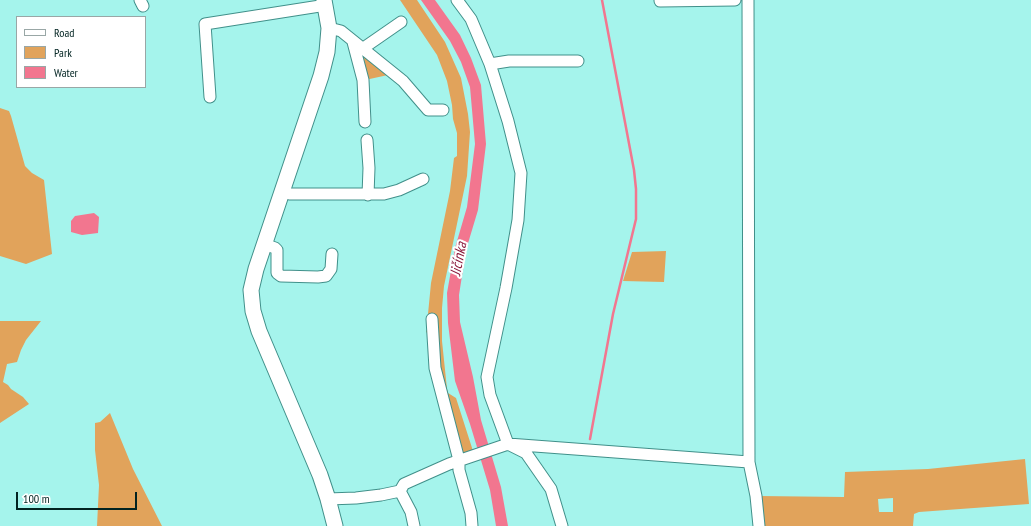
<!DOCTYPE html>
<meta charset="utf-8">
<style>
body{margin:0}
#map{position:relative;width:1031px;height:526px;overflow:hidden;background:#a5f4ec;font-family:"PT Sans Narrow",sans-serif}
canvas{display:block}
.legend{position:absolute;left:16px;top:16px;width:130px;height:72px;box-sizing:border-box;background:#fff;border:1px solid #99a7a6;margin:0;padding:5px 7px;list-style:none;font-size:12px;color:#012321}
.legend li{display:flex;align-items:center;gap:8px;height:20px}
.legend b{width:20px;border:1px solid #99a7a6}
.scale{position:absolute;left:16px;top:492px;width:121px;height:18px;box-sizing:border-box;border:2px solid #012321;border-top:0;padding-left:5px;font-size:12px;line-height:14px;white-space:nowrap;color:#012321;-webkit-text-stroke:3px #fff;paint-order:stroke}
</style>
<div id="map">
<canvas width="1031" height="526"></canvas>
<ul class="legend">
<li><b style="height:5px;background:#fff"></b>Road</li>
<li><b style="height:11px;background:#e1a35b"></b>Park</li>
<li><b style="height:11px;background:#f2768f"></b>Water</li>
</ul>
<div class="scale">100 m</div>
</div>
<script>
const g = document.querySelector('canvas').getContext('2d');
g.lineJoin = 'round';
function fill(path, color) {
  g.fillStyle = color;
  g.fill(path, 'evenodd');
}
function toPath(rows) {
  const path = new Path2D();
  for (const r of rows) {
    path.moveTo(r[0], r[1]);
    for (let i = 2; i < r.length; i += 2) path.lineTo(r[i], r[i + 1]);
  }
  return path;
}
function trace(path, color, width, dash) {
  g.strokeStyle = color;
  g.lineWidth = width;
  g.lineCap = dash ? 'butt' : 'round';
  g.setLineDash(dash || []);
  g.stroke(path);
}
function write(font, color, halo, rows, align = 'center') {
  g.font = font + ' "PT Sans Narrow",sans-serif';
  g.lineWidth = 4;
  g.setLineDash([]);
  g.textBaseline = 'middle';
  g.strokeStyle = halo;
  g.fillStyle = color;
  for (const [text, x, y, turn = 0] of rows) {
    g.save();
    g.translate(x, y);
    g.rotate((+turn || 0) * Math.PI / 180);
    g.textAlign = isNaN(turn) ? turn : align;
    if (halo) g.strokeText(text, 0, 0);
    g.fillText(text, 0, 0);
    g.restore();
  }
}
fill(toPath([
 [400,0,417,0,445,42,461,78,468,114,470,132,467,176,444,286,442,308,442,341,447,389,448,393,456,398,473,451,463,454,429,334,426,332,429,324,428,314,431,283,450,191,454,158,457,156,457,133,453,119,452,105,447,81,437,55],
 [359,51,388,75,365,80],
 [0,108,9,111,11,116,25,166,32,173,44,180,52,254,26,264,0,256],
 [666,251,664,282,623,281,632,252],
 [0,321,41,321,26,340,21,350,17,362,7,364,3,382,8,385,11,389,23,397,29,404,0,423],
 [110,413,133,469,162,526,97,526,99,485,95,450,95,423,100,422],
 [1025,459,1029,504,919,512,914,514,913,526,762,526,759,496,844,497,845,472,928,469],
 [893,498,893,512,879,512,878,499]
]), '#e1a35b');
fill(toPath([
 [421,0,435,0,460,35,471,58,481,85,486,144,478,210,466,250,459,295,460,322,473,377,481,420,501,487,508,526,496,526,490,490,470,424,455,381,448,323,447,293,455,248,467,207,475,144,470,87,461,62,450,41],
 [94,213,99,217,98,233,82,235,71,232,71,221,75,216]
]), '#f2768f');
trace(toPath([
 [590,439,613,314,636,219,636,189,634,170,602,0]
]), '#f2768f', 2.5);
const minor = toPath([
 [140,0,143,6],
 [457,0,471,19,490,64,508,121,521,173,518,220,506,288,487,377,490,395,508,444,526,453,551,489,562,526],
 [748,0,749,462,756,496,759,526],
 [660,1,735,0],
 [329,28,341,31,403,81,428,110,443,110],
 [353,42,363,80,365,122],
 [362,49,401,22],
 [490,64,509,61,578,61],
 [210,97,205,24,326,5],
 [367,140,369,168,368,195],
 [281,191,290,194,384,194,399,190,423,179],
 [264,244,275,248,277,250,277,273,281,276,318,277,326,276,331,269,332,254],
 [432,319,435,368,459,460,459,470,471,513,472,526],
 [400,491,411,512,414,526],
 [328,499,356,498,381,495,400,491,404,484,449,464,508,444,749,462]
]);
const major = toPath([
 [324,0,329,28,327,52,321,76,256,269,251,290,253,311,259,331,320,475,328,499,335,526]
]);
trace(minor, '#41908a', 13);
trace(major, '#41908a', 17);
trace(minor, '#fff', 11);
trace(major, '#fff', 15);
write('italic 15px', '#8b1b3d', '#fff', [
 ["Jičínka",459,259,-79]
]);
</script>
